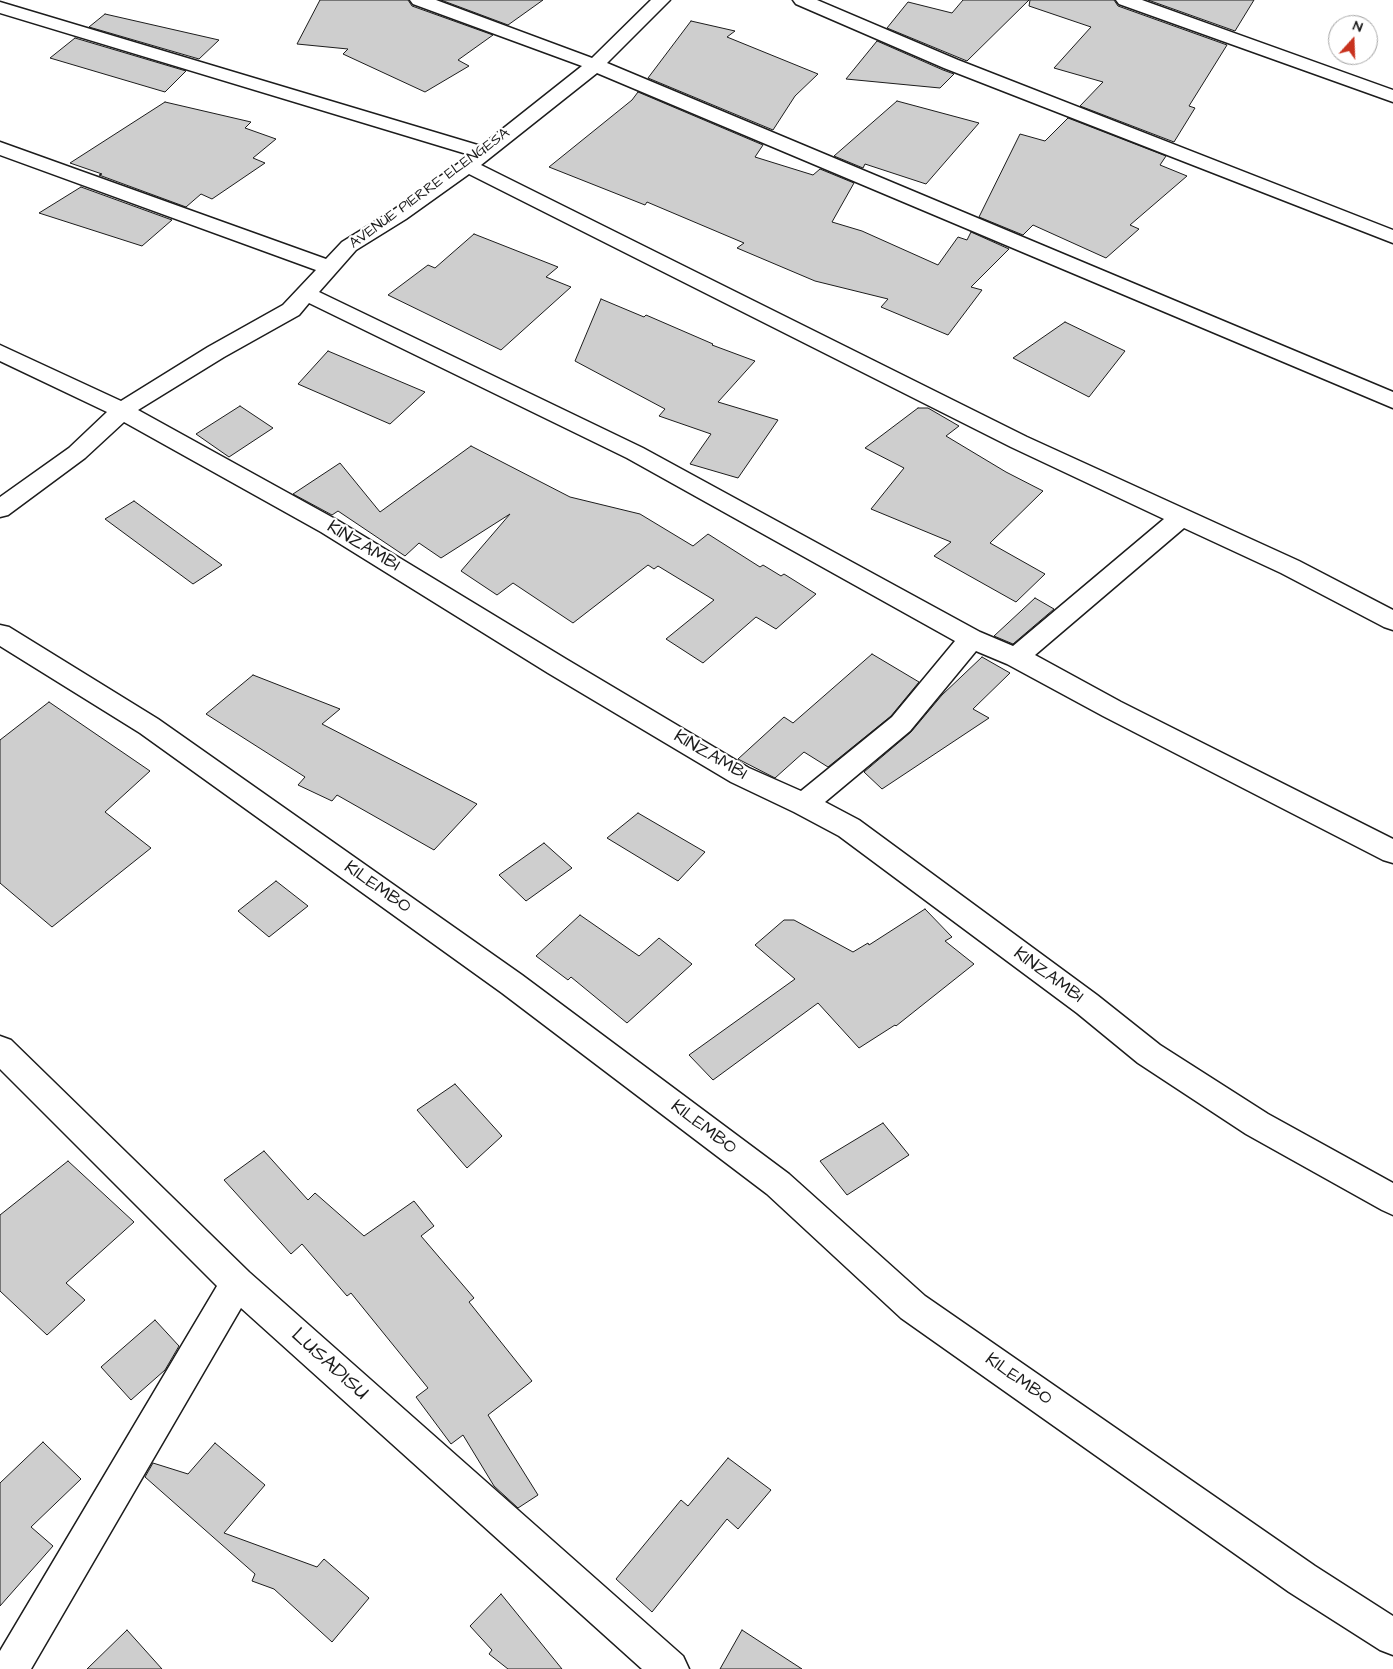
<!DOCTYPE html>
<style>
body{margin:0}
#map{position:relative;width:1393px;height:1669px;overflow:hidden;background:#fff;font-family:"Architects Daughter",sans-serif}
canvas{display:block}
.north{position:absolute;left:1328px;top:15px;width:50px;height:50px;box-sizing:border-box;background:#fff;border:1px solid #a4a4a4;border-radius:50%;rotate:20deg;font-size:14px;font-weight:700;line-height:20px;text-align:center;color:#1c1c1c}
.north::after{content:'';display:block;margin:auto;width:18px;height:22px;background:#c8321e;clip-path:polygon(50% 0,100% 100%,50% 72%,0 100%)}
</style>
<div id="map">
<canvas width="1393" height="1669"></canvas>
<div class="north">N</div>
</div>
<script>
const g = document.querySelector('canvas').getContext('2d');
g.lineJoin = 'round';
function fill(path, color) {
  g.fillStyle = color;
  g.fill(path, 'evenodd');
}
function toPath(rows) {
  const path = new Path2D();
  for (const r of rows) {
    path.moveTo(r[0], r[1]);
    for (let i = 2; i < r.length; i += 2) path.lineTo(r[i], r[i + 1]);
  }
  return path;
}
function trace(path, color, width, dash) {
  g.strokeStyle = color;
  g.lineWidth = width;
  g.lineCap = dash ? 'butt' : 'round';
  g.setLineDash(dash || []);
  g.stroke(path);
}
function write(font, color, halo, rows, align = 'center') {
  g.font = font + ' "Architects Daughter",sans-serif';
  g.lineWidth = 4.5;
  g.setLineDash([]);
  g.textBaseline = 'middle';
  g.strokeStyle = halo;
  g.fillStyle = color;
  for (const [text, x, y, turn = 0] of rows) {
    g.save();
    g.translate(x, y);
    g.rotate((+turn || 0) * Math.PI / 180);
    g.textAlign = isNaN(turn) ? turn : align;
    if (halo) g.strokeText(text, 0, 0);
    g.fillText(text, 0, 0);
    g.restore();
  }
}
const building = toPath([
 [320,0,408,0,412,6,493,35,458,60,469,66,425,92,343,54,348,49,297,44,320,0],
 [441,0,543,0,508,25,441,0],
 [963,0,1029,0,967,61,887,28,908,2,952,13,963,0],
 [1030,0,1114,0,1118,6,1227,45,1189,106,1195,108,1174,142,1080,106,1103,82,1054,68,1091,27,1029,6,1030,0],
 [1148,0,1254,0,1235,31,1148,0],
 [105,14,219,40,199,59,89,27,105,14],
 [691,21,735,31,727,37,818,74,795,96,773,130,648,78,691,21],
 [75,38,186,71,165,92,50,58,75,38],
 [877,41,943,70,954,74,940,88,846,79,877,41],
 [638,92,763,145,755,157,813,175,820,169,854,183,832,222,862,231,938,265,958,237,967,240,971,232,1009,249,971,287,982,290,948,335,881,307,888,299,815,281,737,248,744,243,647,202,645,205,549,167,632,100,638,92],
 [897,101,979,123,926,184,865,164,863,168,834,156,897,101],
 [165,102,251,122,245,128,276,139,253,158,265,163,212,199,201,194,186,207,99,175,102,174,70,163,165,102],
 [1068,118,1166,156,1160,165,1187,176,1130,225,1139,229,1106,258,1033,225,1023,235,979,217,1020,134,1045,141,1068,118],
 [81,187,172,220,142,246,39,213,81,187],
 [474,234,558,267,546,277,571,287,501,350,388,295,428,265,435,268,474,234],
 [601,299,644,317,646,315,713,344,712,345,755,361,718,402,778,420,738,478,690,464,711,434,659,416,665,409,575,361,601,299],
 [1065,322,1125,351,1089,397,1013,358,1065,322],
 [328,351,425,392,390,424,298,384,328,351],
 [240,406,273,428,229,457,196,434,240,406],
 [918,408,928,408,959,426,946,436,1006,472,1043,491,990,543,1045,574,1016,602,934,556,951,542,871,509,904,468,865,448,918,408],
 [471,446,570,497,640,514,693,546,708,534,760,567,763,565,781,576,784,574,816,594,776,629,756,617,703,663,666,639,714,600,658,566,654,569,648,565,573,623,513,583,497,595,461,571,510,514,441,558,419,543,405,556,338,511,332,515,293,494,340,463,380,512,471,446],
 [134,501,222,565,193,584,105,519,134,501],
 [1035,598,1054,609,1013,644,994,636,1035,598],
 [872,654,919,682,891,716,828,767,804,752,775,778,738,759,784,717,793,723,872,654],
 [982,657,1010,673,973,709,989,718,882,789,864,772,911,732,942,695,982,657],
 [253,675,340,709,322,724,477,804,434,850,337,795,332,801,298,785,305,777,206,714,253,675],
 [49,702,150,771,105,812,151,848,52,927,0,883,0,740,49,702],
 [638,813,705,852,678,881,607,838,638,813],
 [544,843,572,868,526,901,499,875,544,843],
 [276,881,308,906,269,937,238,911,276,881],
 [925,909,952,937,945,941,974,964,896,1026,895,1025,859,1048,818,1003,713,1080,689,1055,795,979,755,945,784,920,794,920,853,952,868,943,869,945,925,909],
 [580,915,639,956,659,938,692,964,627,1023,571,977,568,980,536,956,580,915],
 [455,1084,502,1136,467,1168,417,1110,455,1084],
 [883,1123,909,1155,847,1195,820,1161,883,1123],
 [264,1151,308,1200,315,1193,364,1236,414,1201,434,1226,421,1236,474,1298,469,1302,532,1381,488,1415,538,1495,518,1508,494,1486,463,1435,451,1444,416,1397,428,1388,351,1293,347,1296,302,1244,291,1254,224,1180,264,1151],
 [68,1161,134,1222,66,1283,85,1300,47,1335,0,1291,0,1215,68,1161],
 [155,1320,179,1346,165,1370,131,1400,101,1367,155,1320],
 [43,1442,81,1479,31,1527,53,1546,0,1606,0,1483,43,1442],
 [215,1443,265,1485,224,1533,317,1567,324,1559,369,1598,332,1642,274,1589,252,1581,255,1574,145,1477,153,1463,188,1474,215,1443],
 [728,1458,771,1490,738,1529,727,1519,652,1612,616,1579,681,1500,688,1506,728,1458],
 [501,1594,562,1669,508,1669,489,1654,492,1650,470,1626,501,1594],
 [127,1630,162,1669,87,1669,127,1630],
 [742,1630,802,1669,720,1669,742,1630]
]);
fill(building, '#cecece');
trace(building, '#1c1c1c', 1);
const minor = toPath([
 [410,0,436,0,592,58,651,0,670,0,607,63,1393,392,1393,408,597,73,481,165,1027,437,1299,561,1393,610,1393,630,1384,627,1281,573,1184,528,1035,655,1121,702,1393,839,1393,863,1383,860,1103,716,1007,664,976,651,910,731,825,802,859,820,1097,995,1160,1045,1268,1114,1393,1183,1393,1215,1382,1210,1246,1134,1138,1063,1077,1013,839,836,794,812,731,782,548,673,321,532,124,422,85,458,8,515,0,517,0,497,69,448,107,412,0,361,0,345,121,401,208,347,283,305,316,270,0,155,0,142,326,259,342,242,392,211,470,155,0,13,0,2,481,146,582,66,413,4,410,0],
 [469,174,1011,447,1164,519,1013,646,980,632,643,448,319,292,356,250,406,219,469,174],
 [309,303,627,458,955,641,892,717,801,791,749,768,566,659,337,520,138,410,224,357,299,315,309,303],
 [793,0,817,0,958,60,1393,230,1393,243,944,68,796,4,793,0],
 [1116,0,1142,0,1393,90,1393,102,1119,4,1116,0],
 [0,625,9,627,158,719,522,975,789,1174,925,1296,1315,1566,1393,1616,1393,1655,1380,1650,1289,1592,901,1318,767,1194,502,993,140,733,0,646,0,625],
 [0,1036,11,1040,249,1272,683,1656,689,1669,642,1669,241,1308,31,1669,0,1669,0,1651,217,1286,0,1069,0,1036]
]);
trace(minor, '#1c1c1c', 3);
fill(minor, '#fff');
write('15px', '#1c1c1c', '#fff', [
 ["AVENUE PIERRE ELENGESA",430,189,-36]
]);
write('18px', '#1c1c1c', '#fff', [
 ["KINZAMBI",363,547,31],
 ["KINZAMBI",710,756,30],
 ["KILEMBO",377,888,35],
 ["KINZAMBI",1048,976,36],
 ["KILEMBO",703,1128,37],
 ["KILEMBO",1018,1380,35]
]);
write('21px', '#1c1c1c', '#fff', [
 ["LUSADISU",329,1365,42]
]);
</script>
